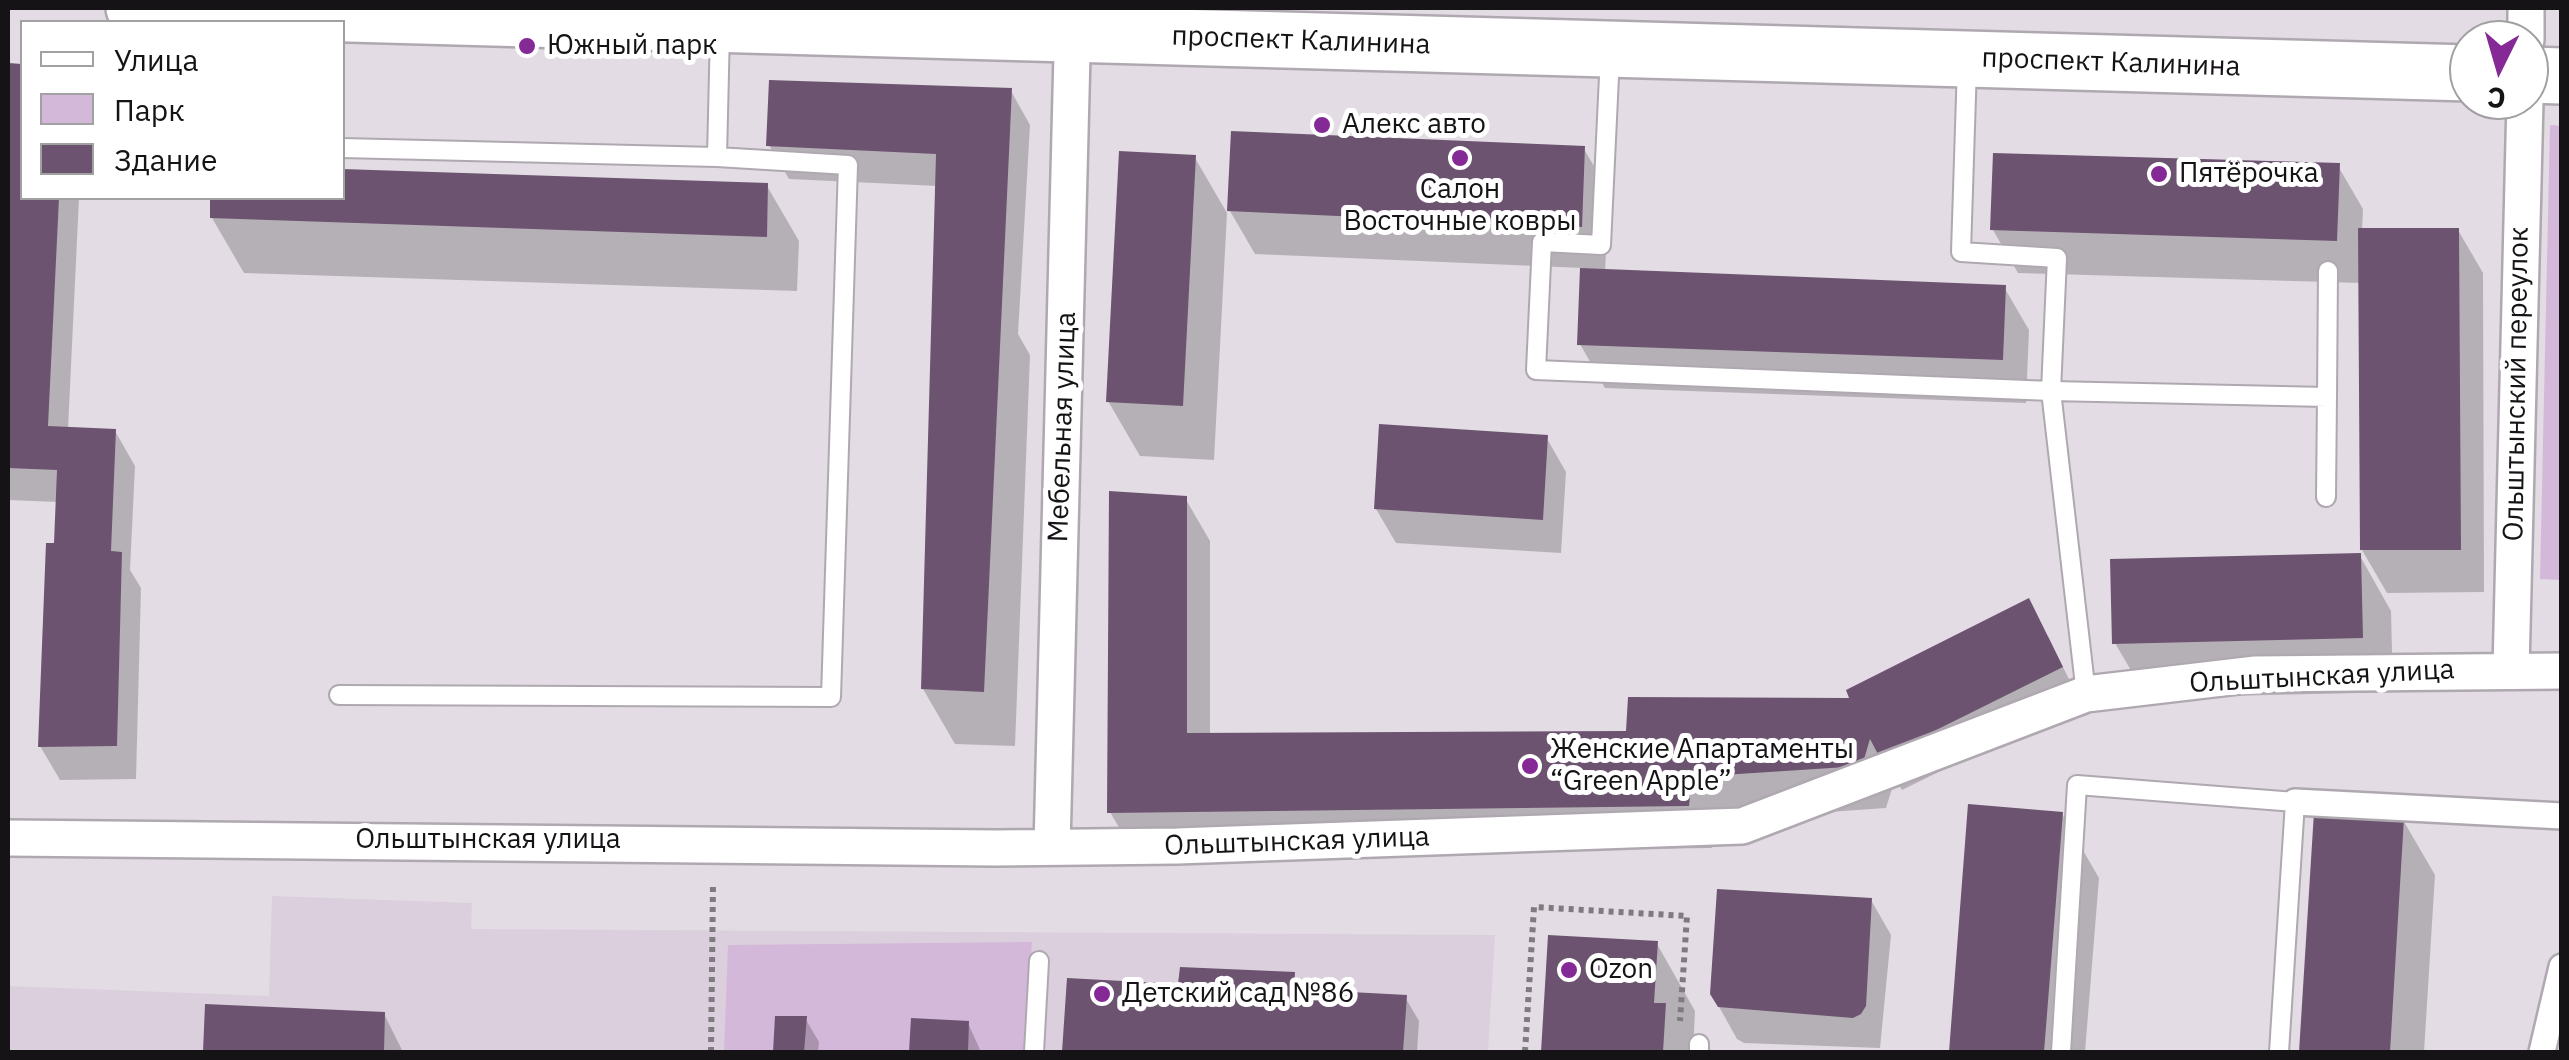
<!DOCTYPE html>
<meta charset="utf-8">
<style>
body{margin:0}
#map{position:relative;width:2569px;height:1060px;overflow:hidden;background:#e3dce4;font-family:"IBM Plex Sans",sans-serif}
canvas{display:block}
.frame{position:absolute;inset:0;border:10px solid #161316;pointer-events:none}
.legend{position:absolute;left:20px;top:20px;width:325px;height:180px;box-sizing:border-box;background:#fff;border:2px solid #a2a1a2;margin:0;padding:12px 18px;list-style:none;font-size:30px;color:#161316}
.legend li{display:flex;align-items:center;gap:20px;height:50px}
.legend b{width:50px;border:2px solid #a2a1a2}
.north{position:absolute;left:2449px;top:20px;width:100px;height:100px;box-sizing:border-box;background:#fff;border:2px solid #a2a1a2;border-radius:50%;rotate:185deg;font-size:28px;font-weight:700;line-height:40px;text-align:center;color:#161316}
.north::after{content:'';display:block;margin:auto;width:35px;height:45px;background:#842995;clip-path:polygon(50% 0,100% 100%,50% 72%,0 100%)}
</style>
<div id="map">
<canvas width="2569" height="1060"></canvas>
<div class="frame"></div>
<ul class="legend">
<li><b style="height:12px;background:#fff"></b>Улица</li>
<li><b style="height:28px;background:#d4b8d9"></b>Парк</li>
<li><b style="height:28px;background:#6c5370"></b>Здание</li>
</ul>
<div class="north">С</div>
</div>
<script>
const g = document.querySelector('canvas').getContext('2d');
g.lineJoin = 'round';
function fill(path, color) {
  g.fillStyle = color;
  g.fill(path, 'evenodd');
}
function toPath(rows) {
  const path = new Path2D();
  for (const r of rows) {
    path.moveTo(r[0], r[1]);
    for (let i = 2; i < r.length; i += 2) path.lineTo(r[i], r[i + 1]);
  }
  return path;
}
function trace(path, color, width, dash) {
  g.strokeStyle = color;
  g.lineWidth = width;
  g.lineCap = dash ? 'butt' : 'round';
  g.setLineDash(dash || []);
  g.stroke(path);
}
function write(font, color, halo, rows, align = 'center') {
  g.font = font + ' "IBM Plex Sans",sans-serif';
  g.lineWidth = 10;
  g.setLineDash([]);
  g.textBaseline = 'middle';
  g.strokeStyle = halo;
  g.fillStyle = color;
  for (const [text, x, y, turn = 0] of rows) {
    g.save();
    g.translate(x, y);
    g.rotate((+turn || 0) * Math.PI / 180);
    g.textAlign = isNaN(turn) ? turn : align;
    if (halo) g.strokeText(text, 0, 0);
    g.fillText(text, 0, 0);
    g.restore();
  }
}
fill(toPath([
 [272,896,472,903,471,929,1495,935,1488,1052,8,1052,8,986,269,996]
]), '#dbcfdd');
fill(toPath([
 [2550,125,2562,126,2561,580,2540,579],
 [1032,942,1025,1052,724,1052,728,945]
]), '#d4b8d9');
fill(toPath([
 [8,66,22,67,22,198,79,198,68,429,115,431,135,466,130,570,141,588,136,779,60,780,40,746,58,502,8,500],
 [1011,91,1030,125,1018,334,1030,355,1015,746,955,744,923,689,938,186,789,179,769,145],
 [1584,149,1609,192,1605,272,2004,287,2029,330,2026,403,1605,388,1580,344,1583,268,1255,254,1230,211],
 [1195,158,1227,213,1214,460,1140,456,1108,401],
 [2338,166,2363,209,2362,230,2458,230,2483,273,2484,592,2387,593,2362,550,2361,283,2018,273,1993,230],
 [767,186,799,241,797,291,244,273,212,218,213,198],
 [1546,437,1566,472,1561,553,1396,543,1376,509],
 [1185,498,1210,541,1210,735,1628,734,1848,700,2048,636,2080,702,1902,790,1895,779,1886,808,1715,820,1712,848,1135,855,1110,812],
 [2360,556,2391,611,2393,692,2147,698,2115,643],
 [1971,807,2062,814,2099,878,2085,1052,1952,1052],
 [2316,814,2403,820,2435,875,2424,1052,2302,1052],
 [1871,900,1891,935,1880,1048,1744,1043,1737,1039,1717,1003],
 [1551,937,1657,944,1695,1011,1693,1052,1544,1052],
 [1293,975,1303,992,1405,997,1419,1021,1417,1052,1065,1052,1069,980,1180,987],
 [208,1007,384,1014,403,1052,206,1052],
 [778,1018,805,1018,819,1042,818,1052,775,1052],
 [913,1021,968,1023,981,1052,911,1052]
]), '#0003');
fill(toPath([
 [8,63,22,64,22,198,59,198,48,426,116,429,111,551,122,552,117,746,38,747,46,543,54,543,57,470,8,468],
 [769,80,1012,88,984,692,921,689,936,154,766,146],
 [1231,131,1585,146,1582,227,1227,211],
 [1119,151,1196,155,1183,406,1106,402],
 [1993,153,2340,163,2337,241,1990,230],
 [342,169,768,183,767,237,210,218,210,198,342,198],
 [2358,228,2459,228,2461,550,2360,550],
 [1580,268,2006,285,2003,360,1577,345],
 [1379,424,1548,435,1543,520,1374,509],
 [1109,491,1187,496,1187,733,1626,731,1628,697,1849,698,1846,690,2029,598,2063,667,1880,758,1870,739,1862,766,1692,777,1689,806,1107,813],
 [2361,553,2363,638,2112,644,2110,559],
 [1968,804,2063,812,2044,1052,1949,1052],
 [2314,812,2404,818,2390,1052,2299,1052],
 [1717,889,1872,898,1866,1006,1861,1014,1853,1018,1718,1007,1710,994],
 [1548,935,1658,941,1654,1003,1666,1003,1663,1052,1541,1052],
 [1180,967,1295,972,1294,989,1407,995,1403,1052,1062,1052,1067,978,1178,984],
 [205,1004,385,1012,384,1052,203,1052],
 [775,1016,807,1016,804,1052,773,1052],
 [911,1018,969,1021,968,1052,909,1052]
]), '#6c5370');
const service = toPath([
 [1610,55,1601,245,1542,242,1536,370,2051,391,2057,258,1961,252,1967,65],
 [342,148,717,157,720,30],
 [2326,497,2327,397],
 [2086,694,2051,391,2327,397,2328,271],
 [339,695,831,697,848,165,717,157],
 [1034,1052,1039,961],
 [1699,1052,1699,1044],
 [2061,1052,2077,785,2295,802,2279,1052]
]);
const pedestrian = toPath([
 [2295,802,2562,816],
 [2542,1052,2562,967]
]);
const minor = toPath([
 [2526,40,2526,8],
 [2511,669,2525,100],
 [8,838,996,848,1177,846,1742,826,2086,694,2256,674,2562,671],
 [1052,847,1073,14]
]);
const primary = toPath([
 [134,8,2469,73],
 [2529,75,2562,76]
]);
trace(service, '#afa8b0', 22);
trace(pedestrian, '#afa8b0', 30);
trace(minor, '#afa8b0', 40);
trace(primary, '#afa8b0', 60);
trace(toPath([
 [711,1052,713,884],
 [1525,1052,1534,907,1687,916,1680,1021]
]), '#7f7a7f', 6, [5, 5]);
trace(service, '#fff', 18);
trace(pedestrian, '#fff', 25);
trace(minor, '#fff', 35);
trace(primary, '#fff', 55);
for (const [x, y, r, color] of [
 [527,46,10,"#842995"],
 [1322,125,10,"#842995"],
 [1460,158,10,"#842995"],
 [2159,174,10,"#842995"],
 [1530,766,10,"#842995"],
 [1569,970,10,"#842995"],
 [1102,994,10,"#842995"]
]) {
  const dot = new Path2D();
  dot.arc(x, y, r, 0, 2 * Math.PI);
  g.fillStyle = color;
  g.fill(dot);
  trace(dot, '#fff', 4);
}
write('28px', '#161316', '#fff', [
 ["проспект Калинина",1301,41,2],
 ["проспект Калинина",2111,63,2],
 ["Ольштынский переулок",2517,384,-89],
 ["Мебельная улица",1063,427,-88],
 ["Ольштынская улица",2322,677,-3],
 ["Ольштынская улица",488,840],
 ["Ольштынская улица",1297,842,-2]
]);
write('28px', '#161316', '#fff', [
 ["Южный парк",547,46],
 ["Алекс авто",1342,125],
 ["Пятёрочка",2179,174],
 ["Салон",1460,190,"center"],
 ["Восточные ковры",1460,222,"center"],
 ["Женские Апартаменты",1550,750],
 ["“Green Apple”",1550,782],
 ["Ozon",1589,970],
 ["Детский сад №86",1122,994]
], 'left');
</script>
